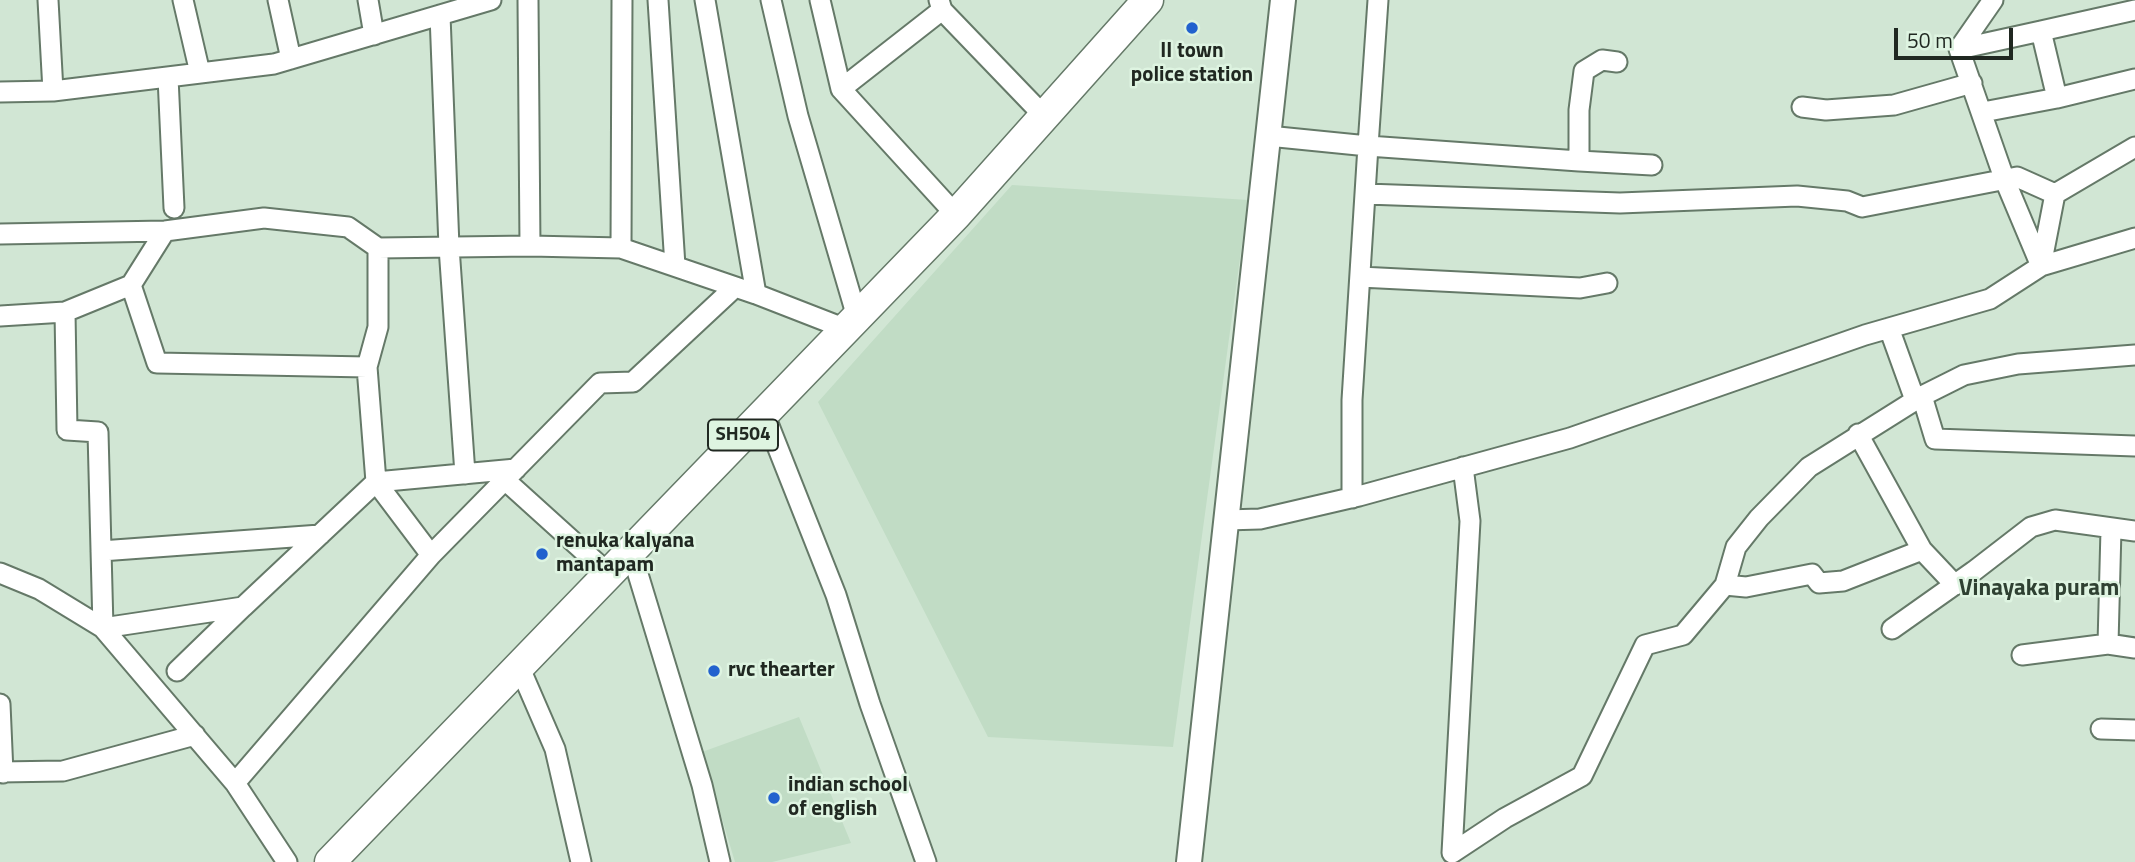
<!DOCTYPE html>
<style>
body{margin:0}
#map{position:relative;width:2135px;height:862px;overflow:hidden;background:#d1e6d4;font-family:"Titillium Web",sans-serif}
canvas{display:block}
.scale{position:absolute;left:1894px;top:28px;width:119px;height:32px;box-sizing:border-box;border:4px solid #202821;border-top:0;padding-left:9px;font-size:21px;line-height:24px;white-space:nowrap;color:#202821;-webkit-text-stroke:5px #def4e1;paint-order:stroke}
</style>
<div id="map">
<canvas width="2135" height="862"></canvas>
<div class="scale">50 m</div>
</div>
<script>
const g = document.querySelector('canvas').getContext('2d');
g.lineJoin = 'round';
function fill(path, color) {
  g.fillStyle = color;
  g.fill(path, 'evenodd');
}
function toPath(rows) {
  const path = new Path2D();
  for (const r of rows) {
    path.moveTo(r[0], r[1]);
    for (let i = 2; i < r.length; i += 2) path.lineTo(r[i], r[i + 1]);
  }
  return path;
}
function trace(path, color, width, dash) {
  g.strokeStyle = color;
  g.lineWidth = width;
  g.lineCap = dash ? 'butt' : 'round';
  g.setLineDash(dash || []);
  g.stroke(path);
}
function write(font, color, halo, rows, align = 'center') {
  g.font = font + ' "Titillium Web",sans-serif';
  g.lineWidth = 5;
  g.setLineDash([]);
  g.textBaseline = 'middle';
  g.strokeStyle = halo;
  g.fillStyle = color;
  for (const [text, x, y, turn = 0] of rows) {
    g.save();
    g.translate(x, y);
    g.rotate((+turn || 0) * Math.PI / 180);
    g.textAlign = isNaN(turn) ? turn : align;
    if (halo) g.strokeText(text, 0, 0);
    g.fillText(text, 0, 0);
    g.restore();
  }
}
fill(toPath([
 [1012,185,1248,200,1173,747,988,737,818,402],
 [799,717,851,843,772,862,735,862,702,752]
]), '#c1dcc5');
const minor = toPath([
 [48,0,53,91],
 [183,0,200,73],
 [278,0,291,59],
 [368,0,374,35],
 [658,0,675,266],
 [705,0,756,294],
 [771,0,798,116,857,317],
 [820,0,841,89],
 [939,0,942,10,841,89,956,215],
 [1378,0,1368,146,1579,161,1579,110,1584,71,1602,60,1617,62],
 [1993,0,1959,49,2004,178,2041,266,2135,238],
 [942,10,1044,116],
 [440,15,449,247,465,474],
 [1959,49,2041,31],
 [168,77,174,208],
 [0,92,53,91,274,64,491,0],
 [2057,98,2135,79],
 [1802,107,1826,110,1894,105,1972,83],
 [1983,112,2057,98,2041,31,2135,10],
 [1268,136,1368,146,1352,400,1352,498],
 [1579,161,1652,165],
 [1366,194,1620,203,1797,196,1847,201,1862,207,2017,177,2055,194],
 [165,231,131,285,157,363,367,367],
 [0,234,165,231,264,218,348,227,378,248],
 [530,246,621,248,622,0],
 [621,248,756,294,846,329],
 [1360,277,1580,288,1607,283],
 [65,312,131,285],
 [0,316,65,312,67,430,98,432,103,628,235,783,287,862],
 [1889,328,1915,400],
 [1922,396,1935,439,2135,446],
 [764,413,836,595,870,704,926,862],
 [1858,434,1922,550],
 [1463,467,1470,521,1452,853,1505,818,1582,776,1645,645,1683,635,1725,585,1746,587,1812,574,1819,583,1843,581,1922,550,1955,585],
 [505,480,609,574],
 [1226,520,1260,519,1359,496,1570,438,1865,335,1990,299,2041,266,2055,194,2135,147],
 [2111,529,2108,644,2135,648],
 [101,551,320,535],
 [631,551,702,785,720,862],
 [431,555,376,482,367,367,378,327,378,248,530,246,528,0],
 [0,573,39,589,103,628,243,607,376,482,516,469],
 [1725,585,1736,547,1759,518,1809,467,1922,396,1964,375,2018,364,2135,355],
 [1892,629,1974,571,2031,527,2055,520,2135,531],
 [2022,655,2108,644],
 [519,666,555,749,581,862],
 [177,671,243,607],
 [0,704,3,773],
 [2101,729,2135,730],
 [0,772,63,771,195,735],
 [235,783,431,555,600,383,633,382,735,287]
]);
const tertiary = toPath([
 [1189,862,1283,0]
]);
const primary = toPath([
 [330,862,956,215,1148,0]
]);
trace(minor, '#657968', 23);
trace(tertiary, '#657968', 28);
trace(primary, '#657968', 33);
trace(minor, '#fff', 19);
trace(tertiary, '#fff', 24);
trace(primary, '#fff', 30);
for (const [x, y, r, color] of [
 [1192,28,7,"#2262ce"],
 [542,554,7,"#2262ce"],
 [714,671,7,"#2262ce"],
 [774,798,7,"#2262ce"]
]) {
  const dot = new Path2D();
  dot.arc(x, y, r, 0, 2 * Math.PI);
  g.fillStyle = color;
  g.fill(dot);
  trace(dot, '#def4e1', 2.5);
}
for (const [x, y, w] of [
 [743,435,70]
]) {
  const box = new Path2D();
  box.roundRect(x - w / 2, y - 15.5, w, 31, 5);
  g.fillStyle = '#def4e1';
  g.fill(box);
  trace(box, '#202821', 2);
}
write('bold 19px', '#202821', null, [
 ["SH504",743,435]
]);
write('bold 21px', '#202821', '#def4e1', [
 ["II town",1192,52,"center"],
 ["police station",1192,76,"center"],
 ["renuka kalyana",556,542],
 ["mantapam",556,566],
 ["rvc thearter",728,671],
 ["indian school",788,786],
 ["of english",788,810]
], 'left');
write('bold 23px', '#2f4132', '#def4e1', [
 ["Vinayaka puram",2039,589]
]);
</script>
